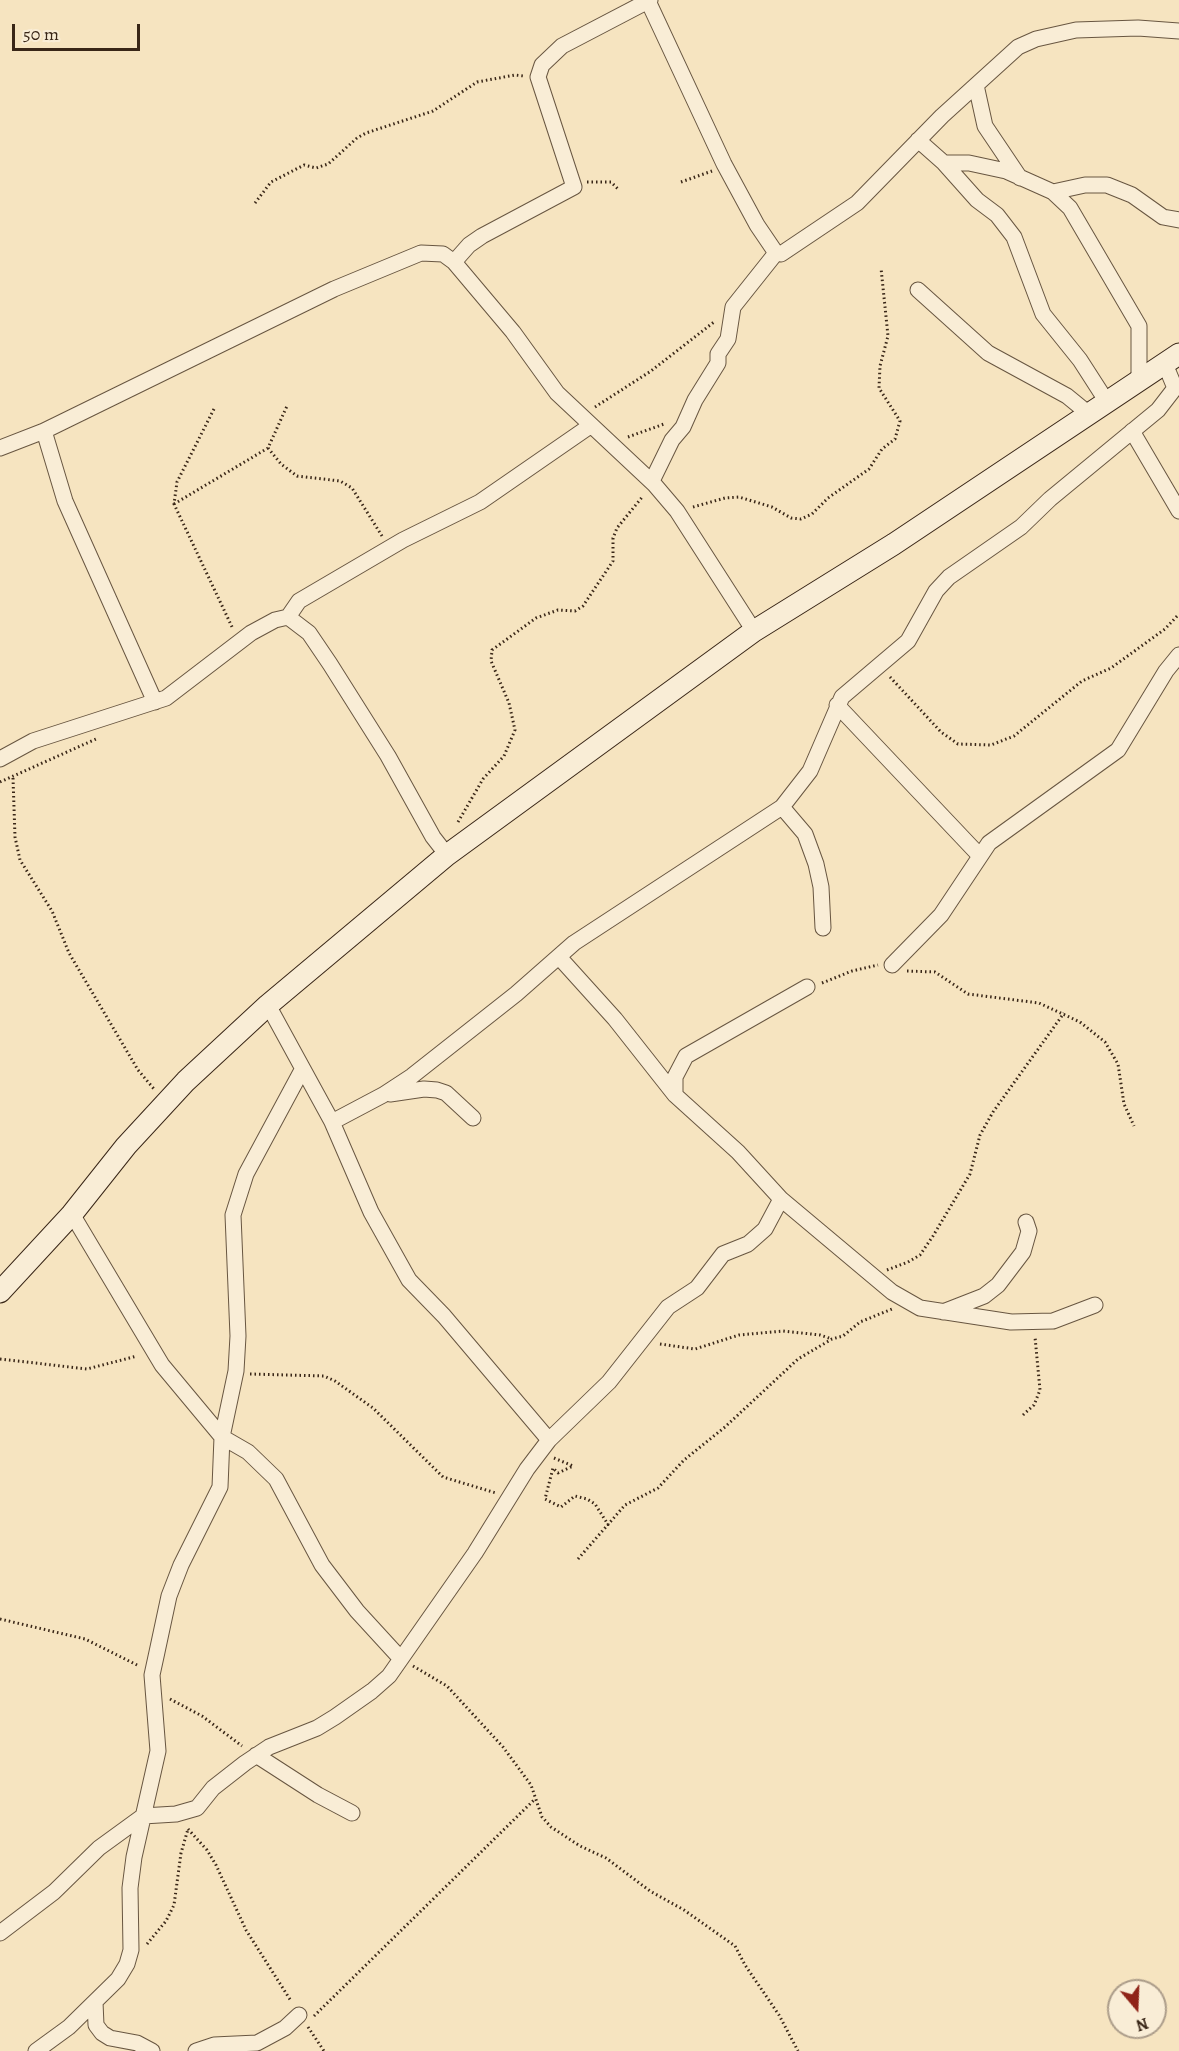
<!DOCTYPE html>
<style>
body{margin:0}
#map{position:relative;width:1179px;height:2051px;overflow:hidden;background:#f6e4c0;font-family:Alegreya,serif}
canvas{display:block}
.north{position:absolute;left:1107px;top:1979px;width:60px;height:60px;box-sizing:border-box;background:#f9edd6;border:2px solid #ac9d8a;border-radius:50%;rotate:161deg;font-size:16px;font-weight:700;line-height:24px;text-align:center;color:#392617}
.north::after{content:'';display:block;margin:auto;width:21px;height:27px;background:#8f2418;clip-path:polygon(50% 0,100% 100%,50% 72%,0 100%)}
.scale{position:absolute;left:12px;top:24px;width:128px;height:27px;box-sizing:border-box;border:3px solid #392617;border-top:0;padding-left:8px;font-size:18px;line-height:21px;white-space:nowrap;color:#392617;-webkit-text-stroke:4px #f9edd6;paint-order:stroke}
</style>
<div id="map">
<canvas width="1179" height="2051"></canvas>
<div class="north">N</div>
<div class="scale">50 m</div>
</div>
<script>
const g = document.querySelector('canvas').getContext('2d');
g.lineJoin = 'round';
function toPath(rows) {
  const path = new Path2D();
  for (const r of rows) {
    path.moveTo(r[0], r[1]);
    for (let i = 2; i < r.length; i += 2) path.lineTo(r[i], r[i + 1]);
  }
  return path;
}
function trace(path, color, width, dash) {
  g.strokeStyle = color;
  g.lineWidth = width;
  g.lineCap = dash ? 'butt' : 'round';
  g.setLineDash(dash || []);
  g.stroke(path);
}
const street = toPath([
 [648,1,724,164,757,225,776,253,781,254,857,203,942,116,1018,47,1036,39,1076,30,1138,28,1179,31],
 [976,85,985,126,1020,178],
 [918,140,944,163,977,200,997,215,1014,237,1043,314,1080,360,1107,402],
 [944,163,969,163,1006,171,1053,192,1070,208,1139,326,1139,382],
 [1053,192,1085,185,1107,185,1132,195,1163,217,1179,220],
 [454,262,469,245,482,236,574,187,538,77,542,65,562,46,650,0],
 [918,290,988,353,1067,396,1089,414],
 [1132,431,1179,511],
 [0,448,44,431],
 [652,481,672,440,683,427,695,400,718,363,718,354,728,339,733,307,776,253],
 [288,617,299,601,403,540,480,502,590,426],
 [155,702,65,501,44,431,334,289,421,253,443,254,454,262,513,332,557,393,654,484,677,511,754,631],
 [837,705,979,855],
 [0,759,33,741,166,698,251,633,275,620,288,617,309,633,330,664,388,756,433,837,447,855],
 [782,807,805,834,816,864,821,887,823,928],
 [559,957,615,1019,675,1095,738,1152,781,1199,892,1292,920,1308,1011,1322,1053,1321,1095,1305],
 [892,965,941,915,989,843,1118,750,1166,671,1179,655],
 [268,1005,332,1122,371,1212,409,1280,444,1316,549,1440],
 [390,1094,424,1089,437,1090,446,1093,473,1118],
 [675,1095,675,1077,686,1056,807,987],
 [332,1122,383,1095,412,1076,516,994,574,943,782,807,810,771,842,697,908,641,936,591,949,577,1021,527,1050,499,1158,410,1175,388,1165,364],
 [72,1214,162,1365,222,1437,248,1452,276,1479,322,1565,357,1611,401,1659],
 [943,1312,984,1296,998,1285,1023,1252,1029,1231,1026,1222],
 [256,1755,318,1795,352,1813],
 [0,1933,54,1892,99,1848,143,1816,176,1814,197,1808,213,1788,245,1763,269,1747,317,1728,335,1717,372,1691,389,1676,475,1553,527,1469,549,1440,609,1382,668,1307,697,1288,723,1254,748,1244,765,1229,781,1199],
 [95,2002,96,2025,102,2033,110,2038,137,2043,152,2051],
 [36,2051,69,2027,118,1979,127,1964,131,1950,130,1888,134,1857,158,1751,152,1675,157,1652,169,1596,181,1565,220,1487,222,1437,236,1371,238,1336,233,1215,246,1174,302,1070],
 [196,2051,214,2045,257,2043,285,2028,299,2015]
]);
const secondary = toPath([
 [0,1292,72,1214,126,1146,186,1081,268,1005,447,855,754,631,894,544,1179,354]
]);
trace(street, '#685641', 17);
trace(secondary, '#392617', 23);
trace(toPath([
 [587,182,611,182,618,189],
 [681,182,712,171],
 [255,203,271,182,304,165,316,168,328,164,357,138,366,133,433,111,477,82,515,75,524,76],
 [595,407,651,371,714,322],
 [214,409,177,482,174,504,233,629],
 [628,437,664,424],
 [268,448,281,464,297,476,340,481,352,488,382,536],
 [174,504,268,448,287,406],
 [693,507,725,498,739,497,772,507,791,518,801,519,812,514,828,498,869,469,882,449,895,439,900,421,879,388,880,366,888,336,881,268],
 [890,677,941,732,958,744,991,745,1014,736,1082,681,1111,668,1165,629,1179,614],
 [13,778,15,837,20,860,52,911,69,953,138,1070,154,1089],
 [0,782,96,739],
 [458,822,483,779,504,756,515,730,509,703,491,661,492,650,536,618,558,610,575,611,583,606,613,561,613,538,617,528,643,496],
 [907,971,935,972,968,994,1039,1003,1080,1022,1105,1042,1118,1064,1124,1104,1134,1126],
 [822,983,852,971,878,965],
 [887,1270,908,1262,920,1255,933,1236,970,1174,980,1135,993,1112,1064,1013],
 [660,1344,695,1349,739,1335,783,1331,820,1335,832,1339],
 [0,1359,87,1369,137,1356],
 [250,1374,324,1376,335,1381,373,1408,443,1477,496,1493],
 [1023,1415,1034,1405,1040,1390,1035,1337],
 [554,1458,573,1466,558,1473,553,1468,545,1499,561,1507,575,1496,587,1499,595,1504,609,1526],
 [578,1559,625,1505,658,1488,684,1460,725,1427,798,1359,832,1339,843,1336,860,1322,892,1309],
 [0,1619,85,1639,139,1666],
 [413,1666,447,1686,503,1747,531,1785,542,1817,551,1827,580,1846,606,1858,650,1891,684,1910,735,1946,745,1965,779,2015,798,2051],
 [170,1699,202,1716,242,1746],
 [188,1829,207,1850,216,1865,246,1930,291,2001],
 [147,1944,166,1921,174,1905,181,1853,188,1829],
 [314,2016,535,1799],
 [308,2027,324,2051]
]), '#392617', 3, [1.5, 3]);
trace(street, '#f9edd6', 15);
trace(secondary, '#f9edd6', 21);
</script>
